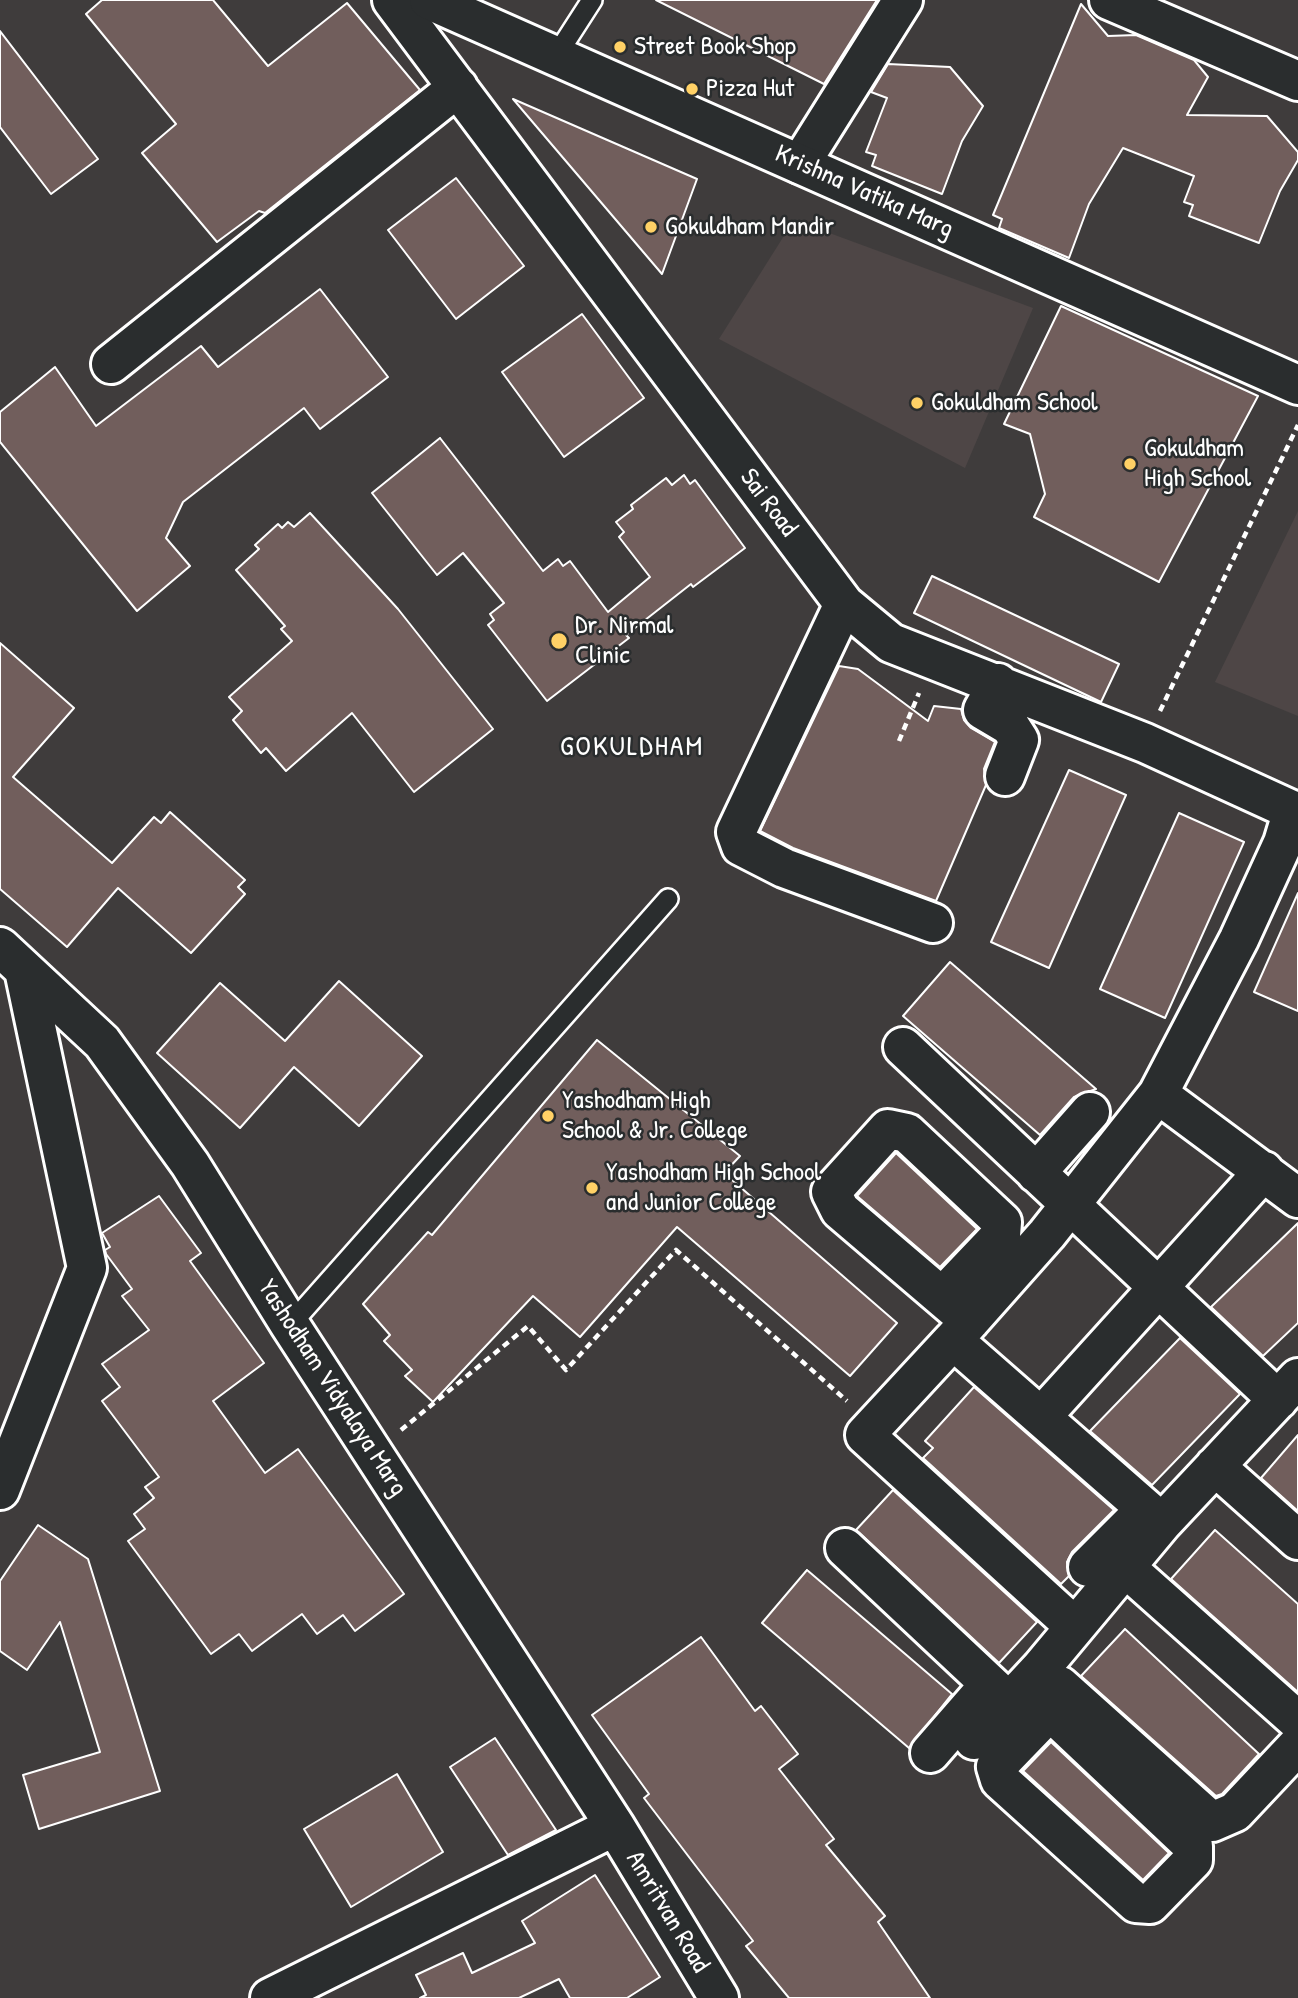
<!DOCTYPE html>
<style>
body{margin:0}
canvas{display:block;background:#3f3c3c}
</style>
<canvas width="1298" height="1998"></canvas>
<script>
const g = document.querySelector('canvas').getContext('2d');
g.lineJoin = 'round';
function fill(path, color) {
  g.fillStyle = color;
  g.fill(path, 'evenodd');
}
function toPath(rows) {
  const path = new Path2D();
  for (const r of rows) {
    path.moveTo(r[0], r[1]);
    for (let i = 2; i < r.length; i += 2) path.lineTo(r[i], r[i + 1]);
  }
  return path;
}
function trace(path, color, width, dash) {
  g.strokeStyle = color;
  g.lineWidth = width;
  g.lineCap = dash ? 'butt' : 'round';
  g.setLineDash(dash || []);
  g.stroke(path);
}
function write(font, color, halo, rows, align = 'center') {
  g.font = font + ' "Patrick Hand",sans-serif';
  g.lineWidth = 5;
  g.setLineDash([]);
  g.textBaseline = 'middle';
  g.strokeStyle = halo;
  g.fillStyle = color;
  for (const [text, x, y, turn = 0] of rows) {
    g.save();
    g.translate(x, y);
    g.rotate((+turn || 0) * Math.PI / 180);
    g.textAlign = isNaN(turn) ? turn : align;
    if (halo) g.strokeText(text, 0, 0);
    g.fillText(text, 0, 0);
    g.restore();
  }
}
fill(toPath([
 [794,220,1033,308,965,468,719,339],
 [1298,511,1298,716,1215,682]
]), '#4e4646');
const building = toPath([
 [102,0,213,0,268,66,347,3,420,90,265,213,259,211,217,242,142,153,176,124,86,14,102,0],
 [656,0,877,0,824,84,656,0],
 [1081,4,1108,36,1136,35,1194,60,1208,77,1187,115,1267,116,1298,152,1298,160,1280,191,1259,243,1189,216,1193,205,1184,202,1194,176,1123,148,1089,204,1069,258,999,228,1002,219,993,215,1081,4],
 [0,31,98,159,51,194,0,127,0,31],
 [888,64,950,67,983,106,962,141,942,194,872,166,876,155,866,152,887,98,871,92,888,64],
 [513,99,697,179,662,274,513,99],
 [456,178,524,266,456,319,388,230,456,178],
 [320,289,388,377,320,429,304,408,183,502,166,538,190,566,137,611,0,442,0,412,55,367,96,426,201,346,218,367,320,289],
 [1061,306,1258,396,1159,582,1034,517,1045,494,1030,434,1004,424,1061,306],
 [582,314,644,398,564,457,502,372,582,314],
 [440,438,543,571,558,559,563,566,570,561,608,612,650,577,619,537,624,532,616,522,633,509,631,505,666,478,672,485,684,475,690,484,695,480,745,548,693,587,691,584,626,635,629,638,547,701,488,625,494,620,490,614,504,603,463,553,437,575,372,493,440,438],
 [310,513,398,609,493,729,414,792,352,713,286,771,266,748,261,753,233,720,242,711,229,697,292,641,281,629,285,626,236,570,259,549,255,545,278,524,282,528,288,522,294,527,310,513],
 [932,576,1119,664,1101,702,914,613,932,576],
 [0,643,74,708,13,777,112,863,154,817,161,823,170,812,245,880,238,887,245,894,191,953,118,888,67,947,0,889,0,643],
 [839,666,858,669,928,721,934,706,961,709,964,720,971,728,995,742,984,769,986,785,936,901,793,848,760,831,839,666],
 [1069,770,1126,795,1049,968,991,942,1069,770],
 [1179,813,1244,842,1165,1018,1100,989,1179,813],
 [1298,893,1298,1011,1254,992,1298,893],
 [950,962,1096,1089,1074,1097,1040,1135,903,1016,950,962],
 [339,981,422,1056,359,1126,294,1067,240,1128,157,1053,220,983,285,1041,339,981],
 [597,1040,740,1156,724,1173,897,1323,850,1376,677,1227,580,1337,533,1296,433,1402,405,1376,412,1370,384,1341,390,1335,363,1304,428,1232,432,1235,597,1040],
 [896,1153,977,1229,940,1267,857,1196,896,1153],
 [159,1196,201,1253,190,1261,264,1363,213,1401,265,1473,298,1449,404,1594,355,1631,343,1615,317,1634,302,1614,252,1651,239,1634,211,1654,128,1541,145,1529,134,1514,154,1498,145,1487,159,1477,102,1401,120,1387,102,1364,149,1330,122,1296,132,1289,106,1254,105,1250,110,1247,102,1233,159,1196],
 [1298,1223,1298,1323,1263,1356,1211,1307,1298,1223],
 [1180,1338,1240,1394,1152,1485,1090,1431,1180,1338],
 [974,1387,1114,1510,1072,1552,1067,1562,1069,1576,1061,1584,923,1458,933,1448,925,1441,974,1387],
 [1298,1435,1298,1511,1261,1478,1298,1435],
 [893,1490,1037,1622,999,1663,856,1530,893,1490],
 [38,1525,88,1559,160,1791,39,1829,23,1775,100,1752,60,1622,27,1670,0,1651,0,1581,38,1525],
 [1215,1530,1298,1604,1298,1692,1171,1579,1215,1530],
 [807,1570,952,1694,909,1748,762,1623,807,1570],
 [1125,1629,1259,1754,1222,1794,1216,1796,1081,1676,1125,1629],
 [701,1637,755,1711,761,1706,798,1754,779,1769,834,1839,826,1845,885,1916,878,1922,930,1998,789,1998,746,1946,753,1941,644,1798,649,1794,592,1715,701,1637],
 [495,1738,556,1830,508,1855,450,1767,495,1738],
 [1051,1742,1169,1853,1143,1880,1023,1771,1051,1742],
 [397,1774,443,1852,351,1907,304,1829,397,1774],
 [595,1875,660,1977,627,1998,570,1998,559,1979,519,1998,420,1998,426,1995,416,1975,463,1953,472,1973,535,1943,522,1921,595,1875]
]);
fill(building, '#715e5c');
trace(building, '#fff', 2);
const lane = toPath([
 [556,56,592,0],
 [290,1325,668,899]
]);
const street = toPath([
 [392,0,844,604,891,643,1145,743,1298,813],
 [1109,0,1298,81],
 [800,164,903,0],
 [111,364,458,87],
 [844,604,736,832,741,846,784,868,933,923],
 [998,683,983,710,1010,726,1019,740,1005,776],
 [0,947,102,1042,190,1164,290,1325,615,1826,719,1998],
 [903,1047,1278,1400],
 [1158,1094,1298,1198],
 [1036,1173,1090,1112],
 [942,1297,1001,1235,1002,1222,907,1133,888,1129,831,1192,840,1210,970,1321],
 [953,1340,865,1435,1074,1626],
 [1041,1417,1264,1171],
 [1215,1466,1298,1540],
 [0,1490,87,1268,24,970],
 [1162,1523,953,1340,1047,1234,1158,1094,1239,939,1283,843,1293,810],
 [845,1548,1009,1702],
 [1088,1567,1132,1523],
 [1125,1567,1298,1721],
 [1060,1686,1212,1822,1235,1812,1298,1745],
 [1023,1687,1050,1711,1193,1846,1193,1860,1150,1904,1136,1903,1000,1780,996,1767,1050,1711],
 [974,1740,1041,1668,1162,1523,1298,1378],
 [930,1753,984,1691],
 [270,1998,615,1826]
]);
const secondary = toPath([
 [429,0,1298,385]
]);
trace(lane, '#fff', 24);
trace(street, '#fff', 44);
trace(secondary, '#fff', 44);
trace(toPath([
 [1160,711,1298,425],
 [899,741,919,693],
 [401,1430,528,1326,566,1370,676,1250,847,1401]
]), '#fff', 4.5, [7, 5]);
trace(lane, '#2a2d2e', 19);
trace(street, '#2a2d2e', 38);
trace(secondary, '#2a2d2e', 38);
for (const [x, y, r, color] of [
 [620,47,7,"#ffd166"],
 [692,89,7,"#ffd166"],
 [651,227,7,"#ffd166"],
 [917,403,7,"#ffd166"],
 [1130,464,7,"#ffd166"],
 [559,641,9,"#ffd166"],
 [548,1116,7,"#ffd166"],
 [592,1188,7,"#ffd166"]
]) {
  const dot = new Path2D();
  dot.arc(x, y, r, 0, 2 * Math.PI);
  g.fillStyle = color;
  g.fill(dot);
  trace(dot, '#2a2d2e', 2.5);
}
write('26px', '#fff', '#2a2d2e', [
 ["Street Book Shop",634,47],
 ["Pizza Hut",706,89],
 ["Gokuldham Mandir",665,227],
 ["Gokuldham School",931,403],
 ["Gokuldham",1144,449],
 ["High School",1144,479],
 ["Dr. Nirmal",575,626],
 ["Clinic",575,656],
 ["Yashodham High",562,1101],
 ["School & Jr. College",562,1131],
 ["Yashodham High School",606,1173],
 ["and Junior College",606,1203]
], 'left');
write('26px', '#fff', '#2a2d2e', [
 ["Krishna Vatika Marg",864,192,24],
 ["Sai Road",768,503,53],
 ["Yashodham Vidyalaya Marg",332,1388,57],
 ["Amritvan Road",667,1912,59]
]);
g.letterSpacing = '2px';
write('28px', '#fff', '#2a2d2e', [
 ["GOKULDHAM",632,748]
]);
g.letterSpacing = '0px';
</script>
